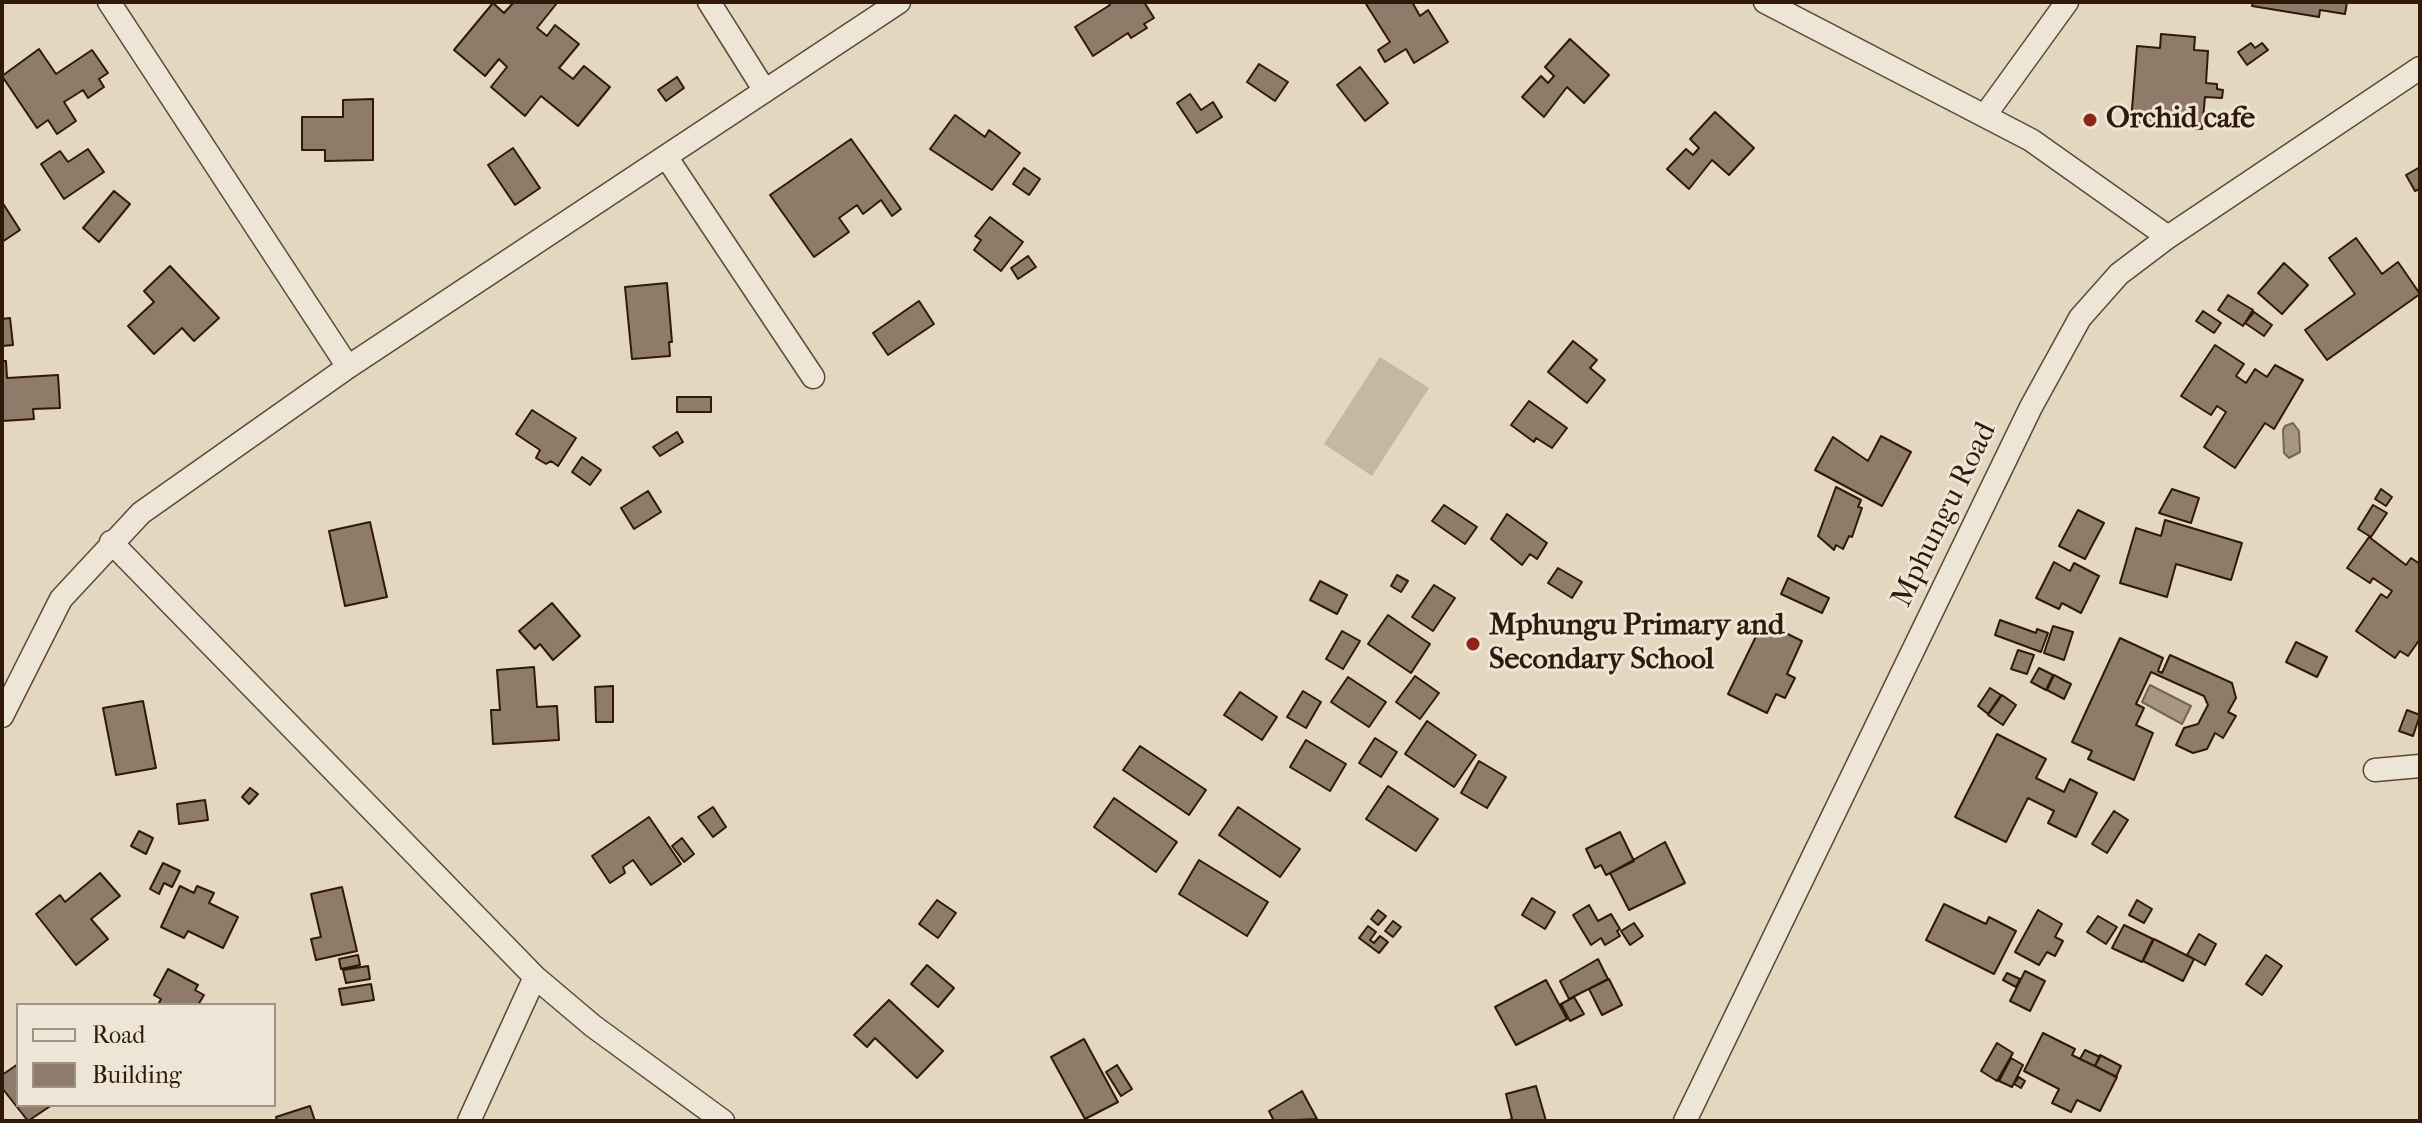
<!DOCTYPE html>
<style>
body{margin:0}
#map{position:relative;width:2422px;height:1123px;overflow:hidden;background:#e4d7bf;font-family:"IM FELL French Canon",serif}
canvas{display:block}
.frame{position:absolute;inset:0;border:4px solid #30180b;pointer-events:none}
.legend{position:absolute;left:16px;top:1003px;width:260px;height:104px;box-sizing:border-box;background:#ede5d5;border:2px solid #a19384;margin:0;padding:10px 14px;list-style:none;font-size:24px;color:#30180b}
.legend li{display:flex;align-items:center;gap:16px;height:40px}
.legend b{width:40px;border:2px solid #a19384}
</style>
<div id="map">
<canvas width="2422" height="1123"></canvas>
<div class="frame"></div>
<ul class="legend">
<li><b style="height:10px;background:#ede5d5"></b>Road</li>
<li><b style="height:22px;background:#8e7b69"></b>Building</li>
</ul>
</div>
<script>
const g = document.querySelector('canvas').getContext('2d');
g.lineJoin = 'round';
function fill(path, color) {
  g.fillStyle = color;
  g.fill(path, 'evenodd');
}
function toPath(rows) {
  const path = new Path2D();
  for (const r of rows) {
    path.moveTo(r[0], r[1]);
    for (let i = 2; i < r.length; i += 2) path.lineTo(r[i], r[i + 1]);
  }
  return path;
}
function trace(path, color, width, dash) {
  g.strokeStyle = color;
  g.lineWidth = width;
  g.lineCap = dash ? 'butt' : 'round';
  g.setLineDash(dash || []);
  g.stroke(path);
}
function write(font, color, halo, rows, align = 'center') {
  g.font = font + ' "IM FELL French Canon",serif';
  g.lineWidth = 6;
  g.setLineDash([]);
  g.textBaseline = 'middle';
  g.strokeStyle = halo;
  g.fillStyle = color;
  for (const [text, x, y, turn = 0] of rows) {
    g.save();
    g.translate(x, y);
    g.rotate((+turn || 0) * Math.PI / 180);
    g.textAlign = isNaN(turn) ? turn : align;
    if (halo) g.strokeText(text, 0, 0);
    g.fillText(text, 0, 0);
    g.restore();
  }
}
fill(toPath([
 [1380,357,1429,388,1372,476,1324,444]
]), '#c5b7a0');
const water = toPath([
 [2293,423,2299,431,2300,452,2289,458,2284,453,2283,430,2285,426,2293,423],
 [2150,685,2191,706,2182,724,2142,702,2150,685]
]);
fill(water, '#a79682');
trace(water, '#776452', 2);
const building = toPath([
 [514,2,557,3,537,28,547,36,555,25,579,44,559,68,573,79,584,66,610,87,578,126,541,96,525,116,491,87,507,67,499,59,485,76,454,50,493,3,504,13,514,2],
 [1108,2,1144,2,1154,18,1144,24,1147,28,1131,38,1128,33,1093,56,1075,27,1110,5,1108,2],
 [1369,2,1412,2,1420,16,1428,10,1448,42,1414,63,1406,49,1385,62,1378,50,1390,42,1366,4,1369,2],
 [2253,2,2347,2,2345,14,2320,10,2319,17,2252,6,2253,2],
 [2161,34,2195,37,2194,50,2208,51,2206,83,2217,84,2217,89,2223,90,2222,98,2205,97,2202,129,2131,122,2137,46,2160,48,2161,34],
 [1570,39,1609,75,1584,103,1567,87,1544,117,1522,97,1541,76,1548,83,1554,76,1545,67,1570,39],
 [2251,43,2255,48,2262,43,2268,50,2247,65,2238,52,2251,43],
 [39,49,56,74,92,50,108,73,99,79,104,87,88,98,83,90,64,102,76,121,57,134,48,120,37,128,2,76,39,49],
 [1259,64,1288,82,1275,101,1247,82,1259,64],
 [1360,67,1388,103,1365,121,1337,85,1360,67],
 [677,77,684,88,666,101,658,90,677,77],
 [1190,94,1201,110,1213,102,1222,117,1197,133,1177,103,1190,94],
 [373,99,373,160,325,161,325,150,302,150,302,117,343,117,343,100,373,99],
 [1715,112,1754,148,1729,175,1712,160,1689,189,1667,169,1686,149,1693,155,1699,148,1690,139,1715,112],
 [955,115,985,137,989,130,1020,153,992,190,930,149,955,115],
 [851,139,901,209,892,216,881,200,863,214,857,205,839,218,849,232,814,257,770,195,851,139],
 [513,148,540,188,515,205,488,165,513,148],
 [88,149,104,172,64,199,41,164,60,151,68,162,88,149],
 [2420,167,2420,189,2415,191,2406,175,2420,167],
 [1024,168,1040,179,1029,195,1013,184,1024,168],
 [114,191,130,204,99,242,83,228,114,191],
 [2,202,20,230,2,242,2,202],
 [990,217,1023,242,1001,271,974,250,981,240,975,236,990,217],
 [2356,238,2382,274,2398,262,2420,294,2327,360,2305,330,2355,294,2329,258,2356,238],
 [1028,256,1036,267,1018,279,1011,268,1028,256],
 [2284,263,2308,285,2282,314,2258,293,2284,263],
 [170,266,219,318,194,341,182,328,154,354,128,326,154,302,144,291,170,266],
 [667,283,672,342,669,342,670,356,632,359,625,287,667,283],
 [2228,295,2253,310,2243,326,2218,310,2228,295],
 [919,301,934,324,888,355,873,333,919,301],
 [2203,311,2221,323,2214,333,2196,321,2203,311],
 [2254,312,2272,325,2264,336,2245,323,2254,312],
 [10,318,13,345,2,346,2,319,10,318],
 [1573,341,1597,360,1590,368,1605,380,1587,403,1548,372,1573,341],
 [2215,345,2244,364,2236,376,2246,383,2255,369,2267,377,2275,365,2303,380,2274,429,2265,423,2235,468,2204,447,2226,412,2217,406,2211,415,2181,396,2215,345],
 [2,361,6,361,7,378,58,375,60,408,33,409,34,419,2,421,2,361],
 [677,397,711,397,711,412,677,412,677,397],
 [1529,401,1567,428,1552,448,1536,438,1534,442,1511,425,1529,401],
 [532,410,576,438,558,466,551,461,546,464,536,458,540,450,516,434,532,410],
 [677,432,683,442,660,456,653,447,677,432],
 [1881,436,1911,452,1882,506,1815,470,1833,437,1868,461,1881,436],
 [582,457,601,470,590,485,572,472,582,457],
 [1836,487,1861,500,1858,507,1862,508,1852,537,1849,536,1843,549,1836,545,1834,550,1818,536,1836,487],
 [2172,489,2199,498,2191,523,2159,513,2172,489],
 [2381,489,2392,497,2386,506,2375,499,2381,489],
 [648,491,661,512,634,529,621,508,648,491],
 [1444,505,1477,527,1465,544,1432,521,1444,505],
 [2373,505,2387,513,2371,537,2358,529,2373,505],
 [2078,510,2104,523,2085,559,2059,546,2078,510],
 [1507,514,1547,543,1537,559,1530,554,1522,565,1491,539,1507,514],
 [2165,520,2242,543,2231,580,2176,564,2167,597,2120,583,2136,528,2161,536,2165,520],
 [370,522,387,597,345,606,329,531,370,522],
 [2369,537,2406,565,2411,558,2420,564,2420,639,2408,656,2400,651,2395,658,2356,631,2381,594,2387,598,2392,591,2373,578,2370,583,2347,568,2369,537],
 [2054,562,2070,571,2074,563,2099,576,2081,613,2062,603,2059,609,2036,598,2054,562],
 [1558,568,1582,582,1572,598,1548,583,1558,568],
 [1397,575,1408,581,1401,592,1391,586,1397,575],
 [1788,578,1829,598,1822,613,1781,594,1788,578],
 [1320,581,1347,595,1337,614,1310,600,1320,581],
 [1434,585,1455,598,1433,631,1412,617,1434,585],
 [552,603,580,636,553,660,540,644,535,649,519,631,552,603],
 [1388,615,1430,644,1411,673,1368,644,1388,615],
 [2000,620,2036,633,2037,629,2048,633,2041,652,1995,635,2000,620],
 [1763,622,1802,641,1787,674,1795,678,1785,698,1776,694,1767,713,1728,694,1763,622],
 [2053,626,2073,632,2064,660,2044,653,2053,626],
 [1342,631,1360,641,1343,669,1326,659,1342,631],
 [2120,638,2163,658,2158,671,2162,673,2170,655,2232,683,2236,698,2228,712,2236,716,2223,738,2215,733,2207,749,2193,753,2176,745,2184,728,2198,724,2208,705,2204,696,2151,672,2136,704,2144,708,2136,725,2153,733,2134,780,2088,759,2092,751,2072,742,2120,638],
 [2296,642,2327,657,2317,677,2286,662,2296,642],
 [2018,650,2034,655,2027,674,2011,669,2018,650],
 [534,667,537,707,557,706,559,740,493,744,491,710,500,710,497,670,534,667],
 [2039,668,2053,675,2046,690,2031,682,2039,668],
 [2054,675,2071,684,2064,699,2047,690,2054,675],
 [1415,676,1439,693,1420,719,1396,702,1415,676],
 [1348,677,1386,702,1369,727,1331,702,1348,677],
 [613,686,613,722,596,722,595,687,613,686],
 [1990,688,2001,695,1988,714,1978,706,1990,688],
 [1303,691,1321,702,1306,728,1287,717,1303,691],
 [1240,692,1277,717,1262,740,1224,715,1240,692],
 [2002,695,2016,705,2003,725,1988,715,2002,695],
 [143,701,156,768,116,775,103,708,143,701],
 [2407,710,2420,715,2413,736,2399,731,2407,710],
 [1427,721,1476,755,1454,787,1405,754,1427,721],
 [1997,734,2046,759,2036,778,2064,792,2070,779,2097,793,2076,837,2048,823,2054,811,2028,798,2006,842,1955,817,1997,734],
 [1375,738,1397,752,1381,777,1359,763,1375,738],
 [1306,740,1346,764,1330,791,1290,767,1306,740],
 [1140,746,1206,790,1189,815,1123,770,1140,746],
 [1479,761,1506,777,1487,808,1461,793,1479,761],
 [1388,786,1438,819,1416,851,1366,819,1388,786],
 [250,788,258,794,249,804,242,797,250,788],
 [1114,798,1177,842,1156,872,1094,827,1114,798],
 [205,800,208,820,179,824,177,804,205,800],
 [713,807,726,827,713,837,698,817,713,807],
 [1238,807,1300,849,1280,877,1219,835,1238,807],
 [2114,811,2128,820,2107,853,2092,844,2114,811],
 [649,817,681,864,651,885,633,860,623,867,625,873,610,883,592,856,649,817],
 [139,831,153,838,146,854,131,846,139,831],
 [1620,832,1634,861,1606,875,1601,865,1595,868,1586,849,1620,832],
 [682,838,694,854,684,862,672,846,682,838],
 [1665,842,1685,883,1629,910,1610,873,1665,842],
 [1199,860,1268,902,1247,936,1179,894,1199,860],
 [163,863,180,871,172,887,164,883,159,894,150,889,163,863],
 [100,873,120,896,91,919,108,939,76,965,36,914,60,895,65,902,100,873],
 [180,886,194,893,197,886,214,893,209,903,238,917,223,948,188,931,184,938,161,927,180,886],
 [342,887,357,951,316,960,311,939,321,937,311,894,342,887],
 [1532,898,1555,912,1545,929,1522,915,1532,898],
 [937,900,956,913,938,938,919,924,937,900],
 [2137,900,2152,909,2144,923,2129,915,2137,900],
 [1944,904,1986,924,1989,917,2016,931,1994,974,1926,940,1944,904],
 [1589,905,1598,921,1611,914,1620,929,1617,931,1620,936,1605,945,1601,938,1591,945,1573,915,1589,905],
 [1378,910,1386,916,1378,925,1371,919,1378,910],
 [2038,910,2062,924,2055,937,2063,941,2055,956,2047,952,2039,965,2015,952,2038,910],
 [2098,916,2117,927,2106,944,2087,932,2098,916],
 [1393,921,1401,927,1393,937,1385,931,1393,921],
 [1634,923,1643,936,1630,945,1621,931,1634,923],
 [2124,925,2153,939,2142,962,2112,948,2124,925],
 [1368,926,1376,932,1370,940,1374,943,1380,936,1388,942,1379,953,1359,938,1368,926],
 [2199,934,2216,944,2205,965,2187,955,2199,934],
 [2154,939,2194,959,2183,981,2143,961,2154,939],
 [358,955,360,965,341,969,339,959,358,955],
 [2266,955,2282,966,2262,995,2246,984,2266,955],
 [1598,959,1608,979,1569,999,1560,981,1598,959],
 [927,965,954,988,938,1007,911,984,927,965],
 [368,966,370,979,346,983,343,970,368,966],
 [168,969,198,985,195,990,204,995,198,1005,158,1005,161,999,154,995,168,969],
 [2025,971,2045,981,2030,1011,2010,1001,2025,971],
 [2007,973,2020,979,2016,987,2003,980,2007,973],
 [1609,979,1622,1005,1602,1015,1589,989,1609,979],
 [1546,980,1567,1019,1516,1045,1495,1007,1546,980],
 [371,984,374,1000,342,1005,339,989,371,984],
 [1574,997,1584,1014,1570,1021,1561,1004,1574,997],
 [889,1000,943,1051,917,1078,875,1038,867,1047,854,1035,889,1000],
 [2043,1033,2075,1049,2072,1055,2117,1077,2100,1111,2077,1100,2071,1112,2052,1103,2059,1089,2024,1071,2043,1033],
 [1084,1039,1118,1102,1085,1119,1051,1057,1084,1039],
 [1997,1043,2013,1053,1997,1081,1981,1071,1997,1043],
 [2085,1050,2100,1057,2095,1066,2080,1059,2085,1050],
 [2100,1055,2121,1066,2116,1077,2095,1066,2100,1055],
 [2011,1058,2023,1065,2012,1087,1999,1081,2011,1058],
 [18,1064,18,1105,52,1105,28,1121,2,1088,2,1075,18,1064],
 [1117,1065,1132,1089,1121,1096,1106,1072,1117,1065],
 [2019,1077,2025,1081,2021,1088,2014,1084,2019,1077],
 [1536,1086,1546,1121,1505,1121,1512,1119,1506,1094,1536,1086],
 [1302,1091,1317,1119,1274,1121,1269,1111,1302,1091],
 [310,1106,315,1121,277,1121,276,1117,310,1106]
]);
fill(building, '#8e7b69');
trace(building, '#30180b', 2);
const street = toPath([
 [109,2,348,367],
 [709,2,765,91],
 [1765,2,2031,140,2168,237],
 [1986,114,2067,2],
 [667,158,813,377],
 [111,542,535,977,593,1026,723,1121],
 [2,716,61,599,141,513,348,367,899,2],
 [2375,770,2420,766],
 [469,1121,535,977],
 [1685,1121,2031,407,2080,318,2119,274,2168,237,2420,68]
]);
trace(street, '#5d4838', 25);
trace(street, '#ede5d5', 22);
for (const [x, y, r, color] of [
 [2090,120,8,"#8f2418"],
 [1473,644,8,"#8f2418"]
]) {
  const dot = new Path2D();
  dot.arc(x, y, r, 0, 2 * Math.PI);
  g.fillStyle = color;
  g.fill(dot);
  trace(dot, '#ede5d5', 3);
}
write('bold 30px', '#30180b', '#ede5d5', [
 ["Orchid cafe",2106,120],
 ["Mphungu Primary and",1489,627],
 ["Secondary School",1489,661]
], 'left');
write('30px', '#30180b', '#ede5d5', [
 ["Mphungu Road",1945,515,-64]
]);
</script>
